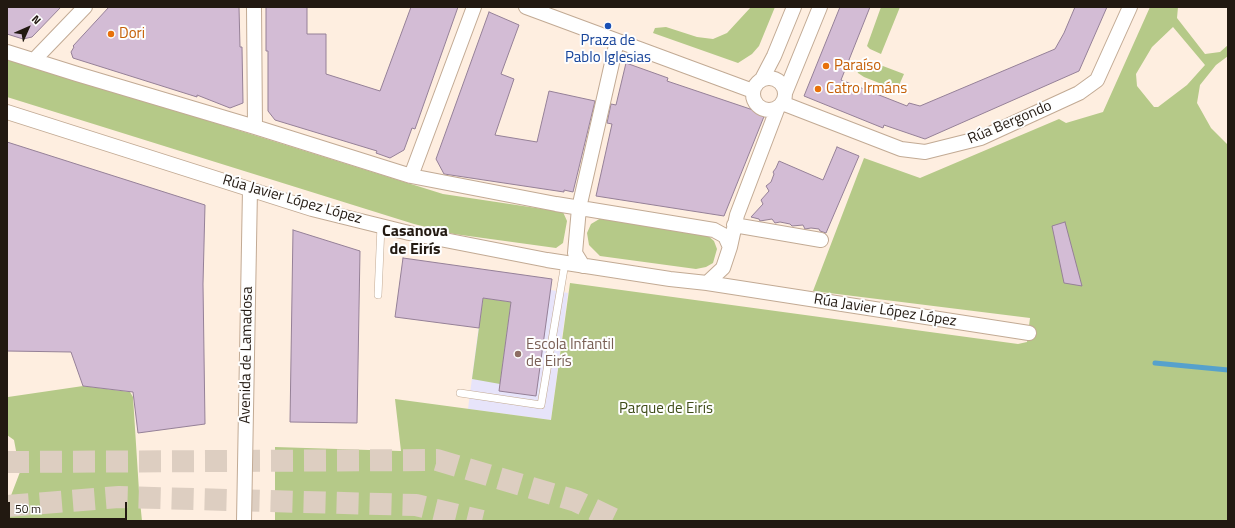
<!DOCTYPE html>
<meta charset="utf-8">
<style>
body{margin:0}
#map{position:relative;width:1235px;height:528px;overflow:hidden;background:#feeee0;font-family:"Titillium Web",sans-serif}
canvas{display:block}
.frame{position:absolute;inset:0;border:8px solid #221911;pointer-events:none}
.north{position:absolute;left:8px;top:8px;width:40px;height:40px;-webkit-text-stroke:3px #fefefe;paint-order:stroke;rotate:45deg;font-size:11px;font-weight:700;line-height:16px;text-align:center;color:#221911}
.north::after{content:'';display:block;margin:auto;width:14px;height:18px;background:#221911;clip-path:polygon(50% 0,100% 100%,50% 72%,0 100%)}
.scale{position:absolute;left:8px;top:502px;width:119px;height:18px;box-sizing:border-box;border:2px solid #221911;border-top:0;padding-left:5px;font-size:12px;line-height:14px;white-space:nowrap;color:#221911;-webkit-text-stroke:3px #fefefe;paint-order:stroke}
</style>
<div id="map">
<canvas width="1235" height="528"></canvas>
<div class="frame"></div>
<div class="north">N</div>
<div class="scale">50 m</div>
</div>
<script>
const g = document.querySelector('canvas').getContext('2d');
g.lineJoin = 'round';
function fill(path, color) {
  g.fillStyle = color;
  g.fill(path, 'evenodd');
}
function toPath(rows) {
  const path = new Path2D();
  for (const r of rows) {
    if (r.length === 3) {
      path.moveTo(r[0] + r[2], r[1]);
      path.arc(r[0], r[1], r[2], 0, 2 * Math.PI);
      continue;
    }
    path.moveTo(r[0], r[1]);
    for (let i = 2; i < r.length; i += 2) path.lineTo(r[i], r[i + 1]);
  }
  return path;
}
function trace(path, color, width, dash) {
  g.strokeStyle = color;
  g.lineWidth = width;
  g.lineCap = dash ? 'butt' : 'round';
  g.setLineDash(dash || []);
  g.stroke(path);
}
function write(font, color, halo, rows, align = 'center') {
  g.font = font + ' "Titillium Web",sans-serif';
  g.lineWidth = 4;
  g.setLineDash([]);
  g.textBaseline = 'middle';
  g.strokeStyle = halo;
  g.fillStyle = color;
  for (const [text, x, y, turn = 0] of rows) {
    g.save();
    g.translate(x, y);
    g.rotate((+turn || 0) * Math.PI / 180);
    g.textAlign = isNaN(turn) ? turn : align;
    if (halo) g.strokeText(text, 0, 0);
    g.fillText(text, 0, 0);
    g.restore();
  }
}
fill(toPath([
 [486,270,552,279,551,290,568,293,551,420,468,409]
]), '#e7e4fa');
fill(toPath([
 [751,7,775,7,759,46,752,54,738,63,653,33,655,28,666,27,697,37,713,39,727,33],
 [881,7,900,7,881,54,870,49,867,46],
 [1150,7,1178,7,1177,18,1205,54,1220,52,1228,45,1228,56,1216,65,1200,85,1197,103,1211,128,1228,145,1228,521,275,521,275,447,401,451,395,399,551,420,570,283,1018,344,1027,342,1030,318,813,291,864,158,920,178,1059,119,1066,123,1103,112],
 [1173,27,1205,65,1187,85,1158,107,1154,107,1137,86,1136,74,1152,47],
 [7,58,443,194,563,212,567,221,563,243,556,248,454,234,414,224,7,97],
 [863,60,867,60,904,74,897,90,864,77,858,73,856,68],
 [601,218,706,234,714,241,717,249,713,263,706,267,696,269,600,256,589,245,587,233,591,224],
 [483,298,511,302,500,384,472,379],
 [83,386,130,392,133,397,139,491,142,521,7,521,7,506,20,472,14,440,7,435,8,397]
]), '#b5c988');
trace(toPath([
 [1155,363,1228,370]
]), '#56a1cc', 5);
const building = toPath([
 [7,7,61,7,32,37,23,39,7,34,7,7],
 [109,7,239,7,240,47,242,47,243,103,230,108,197,95,197,97,73,58,71,52,74,47,73,46,109,7],
 [266,7,307,7,307,34,326,34,326,74,380,91,411,7,458,7,415,129,412,128,404,150,390,158,376,153,377,151,275,120,268,111,268,51,266,51,266,7],
 [840,7,870,7,841,80,907,106,909,103,920,106,1055,49,1064,33,1075,7,1107,7,1079,71,925,139,884,125,883,128,804,96,840,7],
 [489,12,519,25,501,74,514,79,495,135,537,142,549,91,595,101,573,192,564,190,564,192,444,174,436,159,489,12],
 [626,63,668,78,667,81,765,114,724,216,596,196,612,124,607,123,611,104,616,105,626,63],
 [7,142,205,205,203,284,205,424,138,433,133,392,83,386,71,352,7,351,7,142],
 [837,147,859,156,826,233,820,231,819,229,811,228,805,229,803,225,792,226,790,224,780,222,775,223,772,219,760,221,759,219,751,217,763,204,761,200,769,191,766,186,771,182,774,174,773,172,776,168,779,161,823,180,837,147],
 [1065,222,1082,286,1064,283,1052,226,1065,222],
 [293,230,360,251,357,423,290,422,293,230],
 [403,258,552,279,536,396,499,391,511,302,483,298,479,328,395,317,403,258]
]);
fill(building, '#d3bcd5');
trace(building, '#958097', 1);
trace(toPath([
 [7,462,437,460,576,501,618,521],
 [7,506,119,497,416,505,482,521]
]), '#ddcec1', 22, [22, 11]);
const lane = toPath([
 [378,295,381,226],
 [460,393,541,405,565,263]
]);
const street = toPath([
 [254,7,255,127],
 [526,7,753,91],
 [7,52,77,74,255,127,411,176,556,204,714,230,725,236,730,247],
 [34,60,85,7],
 [769,94,16],
 [762,79,774,56,794,7],
 [785,93,820,7],
 [782,103,901,149,925,152,981,138,1079,93,1097,80,1130,7],
 [7,112,312,209,409,233,547,260,670,279,707,283,723,268,730,247,737,215,778,107],
 [411,176,474,7],
 [734,225,821,240],
 [583,266,575,253,579,208,617,41],
 [707,283,1029,333],
 [244,521,250,189]
]);
trace(lane, '#c2aa94', 8);
trace(street, '#c2aa94', 16);
trace(lane, '#fff', 7);
trace(street, '#fff', 14);
for (const [x, y, r, color] of [
 [608,26,4,"#1a4fb4"],
 [111,34,4,"#e8710a"],
 [826,66,4,"#e8710a"],
 [818,89,4,"#e8710a"],
 [518,354,4,"#8d6e63"]
]) {
  const dot = new Path2D();
  dot.arc(x, y, r, 0, 2 * Math.PI);
  g.fillStyle = color;
  g.fill(dot);
  trace(dot, '#fefefe', 1.5);
}
write('15px', '#c56008', '#fefefe', [
 ["Dori",119,34],
 ["Paraíso",834,66],
 ["Catro Irmáns",826,89]
], 'left');
write('15px', '#164399', '#fefefe', [
 ["Praza de",608,41],
 ["Pablo Iglesias",608,58]
]);
write('15px', '#221911', '#fefefe', [
 ["Rúa Bergondo",1010,123,-23],
 ["Rúa Javier López López",292,200,16],
 ["Rúa Javier López López",885,311,9],
 ["Avenida de Lamadosa",247,355,-89]
]);
write('15px', '#785e54', '#fefefe', [
 ["Escola Infantil",526,345],
 ["de Eirís",526,362]
], 'left');
write('15px', '#3e4c18', '#fefefe', [
 ["Parque de Eirís",666,409]
]);
write('bold 16px', '#221911', '#fefefe', [
 ["Casanova",415,232],
 ["de Eirís",415,250]
]);
</script>
